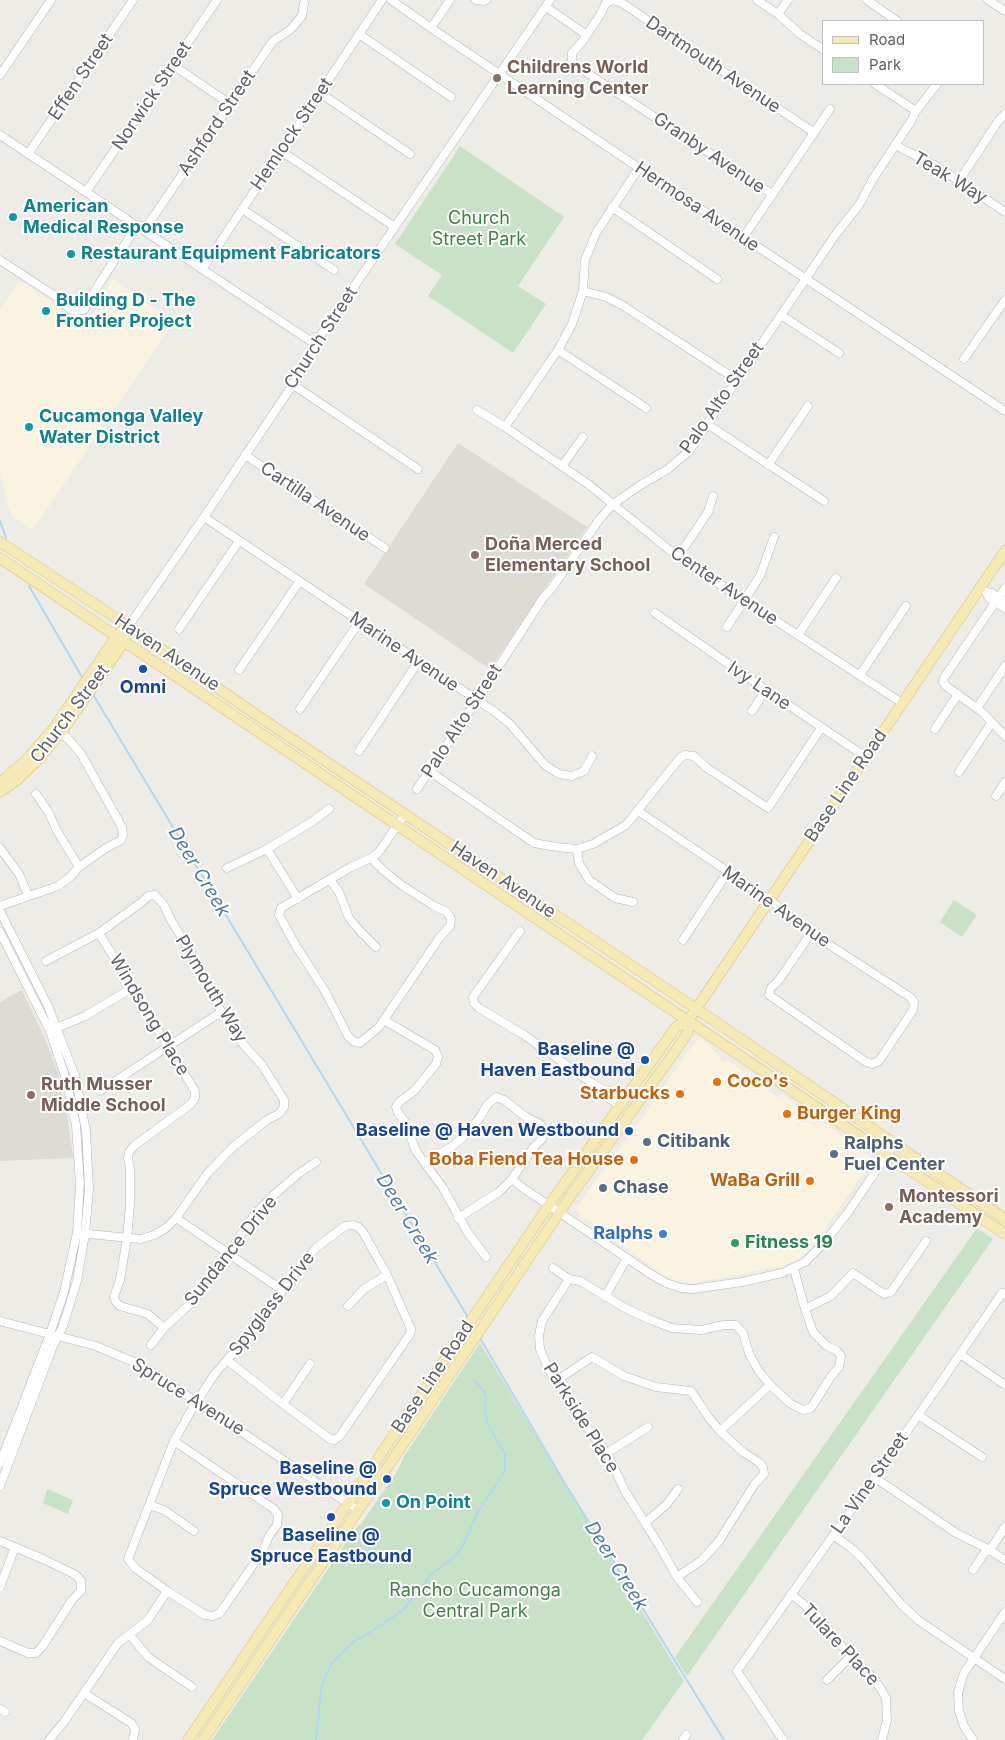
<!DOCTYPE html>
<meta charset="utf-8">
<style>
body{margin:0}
#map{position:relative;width:1005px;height:1740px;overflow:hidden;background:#eeece6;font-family:Inter,sans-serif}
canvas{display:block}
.legend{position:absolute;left:822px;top:20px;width:162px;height:65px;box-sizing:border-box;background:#fff;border:1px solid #bfc0c1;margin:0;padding:6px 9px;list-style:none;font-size:15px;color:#5e6165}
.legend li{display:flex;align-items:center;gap:10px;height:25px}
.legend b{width:25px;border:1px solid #bfc0c1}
</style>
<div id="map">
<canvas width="1005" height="1740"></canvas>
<ul class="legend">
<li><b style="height:6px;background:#f5eab5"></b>Road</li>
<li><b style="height:14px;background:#c7e2c6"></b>Park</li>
</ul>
</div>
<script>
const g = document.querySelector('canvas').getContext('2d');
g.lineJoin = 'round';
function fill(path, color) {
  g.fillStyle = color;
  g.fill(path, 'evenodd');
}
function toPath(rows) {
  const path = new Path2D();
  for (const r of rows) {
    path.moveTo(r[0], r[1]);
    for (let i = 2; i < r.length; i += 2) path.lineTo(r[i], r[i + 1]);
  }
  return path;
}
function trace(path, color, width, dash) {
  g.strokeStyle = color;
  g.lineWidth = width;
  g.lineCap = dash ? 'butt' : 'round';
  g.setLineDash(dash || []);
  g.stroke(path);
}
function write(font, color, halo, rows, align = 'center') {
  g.font = font + ' Inter,sans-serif';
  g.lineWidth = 4;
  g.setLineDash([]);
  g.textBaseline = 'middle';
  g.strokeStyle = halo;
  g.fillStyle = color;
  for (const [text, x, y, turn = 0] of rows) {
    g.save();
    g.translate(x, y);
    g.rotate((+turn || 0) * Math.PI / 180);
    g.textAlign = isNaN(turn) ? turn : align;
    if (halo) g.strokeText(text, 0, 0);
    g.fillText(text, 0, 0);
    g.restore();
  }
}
fill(toPath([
 [112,279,174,321,33,530,11,515,0,473,0,309,19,281,48,299,69,320,79,323,85,322,94,313,100,299],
 [699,1038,709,1045,715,1052,721,1056,719,1059,725,1062,727,1060,766,1087,768,1091,779,1098,782,1095,785,1096,798,1107,815,1117,865,1152,868,1155,870,1161,852,1190,812,1247,800,1258,786,1265,694,1283,679,1281,665,1276,593,1224,580,1216,576,1208,654,1101,689,1050]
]), '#faf3e0');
fill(toPath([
 [458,443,587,527,490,669,364,584],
 [22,990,45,1039,57,1070,68,1120,73,1158,0,1161,0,1002]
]), '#dedbd5');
fill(toPath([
 [460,146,564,217,518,286,546,304,513,353,428,296,442,275,395,244],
 [954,900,977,915,962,937,940,922],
 [977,1228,993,1239,687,1676,675,1657],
 [480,1343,684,1681,642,1740,212,1740,356,1528,361,1524,396,1473,405,1455],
 [47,1489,73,1500,68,1514,43,1503]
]), '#c7e2c6');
trace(toPath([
 [0,521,6,538],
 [29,586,82,677],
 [94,696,469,1319],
 [480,1338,564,1482,724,1740],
 [316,1740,321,1689,326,1675,333,1662,352,1643,380,1626,403,1610,432,1574,456,1555,461,1549,478,1512,502,1476,505,1469,505,1454,487,1423,485,1409,486,1397,484,1392,474,1379]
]), '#b0d8f4', 2);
const minor = toPath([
 [391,0,431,28,639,168,1005,411],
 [476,0,484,1,486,0],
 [757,0,778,14,800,34,824,50],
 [867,0,897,21],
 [988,0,1005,11],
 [546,7,587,35],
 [778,14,788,0],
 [431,28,450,0],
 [359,34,451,97],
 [173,65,230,104],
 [0,75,51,0],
 [875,84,916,111],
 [320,93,410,154],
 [0,135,315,344],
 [895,145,938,167,1005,212],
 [281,151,395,227],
 [28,154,133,0],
 [959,181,999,120,1005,114],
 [86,192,217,0],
 [772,194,575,65,572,60,572,53,582,42,600,15,606,3,613,0,622,3,813,132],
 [612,207,717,279],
 [242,209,334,270],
 [743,238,830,109],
 [0,260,58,298,67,307,76,311,84,310,99,284,137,226,147,226,273,41,290,30,302,16,304,3],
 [203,268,382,0],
 [583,291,606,297,622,305,737,380],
 [781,315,839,353],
 [558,350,646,408],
 [964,359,1005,300],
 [292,384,418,469],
 [477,410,505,427,588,484,678,557,902,703],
 [707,424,824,501],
 [505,427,558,350,572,324,583,291,585,260,596,233,639,168],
 [245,455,385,548],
 [768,465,808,406],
 [562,466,583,437],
 [204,517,495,712,510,724,545,765,559,774,572,776,584,771,592,756],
 [678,557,708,512,713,496],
 [980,588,986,592,989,598,1005,608],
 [986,592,992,593,1005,602],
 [1002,593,1005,588],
 [992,607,944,678,943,682,946,686,982,712,1005,736],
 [655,613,766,690,866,757],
 [128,627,204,517,312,356,315,344,325,329,550,0],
 [727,627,760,576,774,537],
 [179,629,239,541],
 [798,635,836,578],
 [239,670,299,582],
 [860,675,906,606],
 [977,708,1005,666],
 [300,709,359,622],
 [752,711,766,690],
 [935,729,958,694],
 [359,751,418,662],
 [429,771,534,843,556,847,577,849,593,844,626,825,680,758,685,755,694,756,707,768,768,808,821,728],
 [959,772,992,722],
 [417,789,477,700,543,598,552,588,599,520,612,505,639,486,668,469,689,451,836,234,859,205,873,179,911,121,916,111,937,84],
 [36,794,49,813,56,829,79,867],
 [996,796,1005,782],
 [638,811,770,900,811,933,910,997,914,1002,913,1010,879,1061,872,1064,866,1062,769,995,771,988,779,980,811,933],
 [0,848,19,874,28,895],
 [267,849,298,899],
 [577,849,579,863,589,880,615,898,633,902],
 [371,858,384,871,400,884,434,906,447,912,451,919,450,926,440,937,379,1027,360,1043,353,1041,348,1036,325,991,296,946,279,915,281,908,351,867,371,858,379,852,405,814],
 [227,868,267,849,313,821,329,809],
 [330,880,339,892,349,918,360,931,376,947],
 [0,906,58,886,70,877,79,867,106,848,121,840,123,835,122,827,81,754,72,743,58,730],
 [0,911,48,1006,75,1076,86,1131,89,1189,85,1234,77,1281,63,1326,53,1346,0,1486],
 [520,931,473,997,474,1003,479,1008,524,1035,592,1083,602,1089,609,1091,624,1102],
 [0,932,50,1031,65,1076,76,1125,80,1184,77,1233,64,1292,50,1334,0,1463],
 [99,933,195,1091,195,1098,191,1104,134,1146,129,1152,128,1158,130,1169,130,1205,127,1238,120,1280,114,1297,116,1302,120,1306,148,1314,164,1328],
 [683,940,727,873],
 [46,961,99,933,142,902,148,896,155,895,164,905,172,922,201,969,221,1012,243,1044,262,1065,284,1100,284,1107,279,1114,267,1120,234,1146,207,1174,176,1218,166,1228,154,1235,141,1239,77,1233],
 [384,1020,435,1050,438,1057,436,1064,414,1091,399,1102,396,1107,398,1113,405,1122,416,1151,443,1188,468,1233,486,1257],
 [54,1029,85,1016,132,988],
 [602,1089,606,1096,620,1106],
 [100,1091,221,1012],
 [425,1163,454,1145,463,1137,479,1119,487,1105,496,1097,504,1100,526,1117,540,1124,544,1131,542,1139,533,1148,512,1179,499,1192,458,1218],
 [512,1179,523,1188,649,1273,666,1283,681,1288,693,1289,742,1282,782,1273,805,1262,825,1242,849,1211,894,1144],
 [176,1218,282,1290],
 [553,1268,569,1279,580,1281,625,1308,651,1320,672,1328,701,1330,724,1325,736,1325,743,1333,749,1353,758,1370,770,1385,791,1404,803,1410,811,1408,830,1378,839,1367,841,1356,836,1350,827,1346,813,1332,805,1309,794,1269],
 [569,1279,542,1321,539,1335,540,1349,547,1366,575,1412,607,1453,625,1491,659,1545,677,1577,697,1602],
 [605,1297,627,1258],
 [348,1306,364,1289,387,1275],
 [805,1309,831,1296,853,1273,884,1294,891,1292,926,1241],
 [0,1321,96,1346,143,1366,358,1510],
 [151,1345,164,1328,191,1303,209,1282,255,1214,275,1194,298,1174,316,1162],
 [960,1354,1005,1385],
 [556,1381,592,1357,624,1376,656,1387,691,1391,709,1418,720,1431,743,1452,760,1463,763,1467,764,1474,754,1485,719,1541,702,1560,677,1577],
 [283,1404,310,1364],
 [918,1415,982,1457],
 [720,1431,770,1385],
 [174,1441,274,1509,278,1515,277,1525,269,1536,262,1552,220,1613,213,1616,205,1615,167,1591,135,1568,128,1559,174,1441,192,1409,214,1375,227,1360,256,1328,298,1268,316,1248,345,1226,353,1225,358,1227,363,1232,387,1275,411,1329,410,1334,340,1436,334,1440,330,1439,283,1404,227,1360],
 [607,1453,648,1427],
 [874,1477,956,1533,990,1550,1005,1560],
 [149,1505,164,1510,194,1531],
 [645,1523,667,1504,678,1489],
 [833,1535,851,1548,863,1559,901,1604,918,1620,1005,1679],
 [0,1541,43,1559,76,1575,81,1581,81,1591,72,1600,42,1647,36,1653,28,1653,0,1641],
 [973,1570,985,1552,990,1550,1005,1527],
 [0,1587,15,1547],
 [791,1594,816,1614,835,1639,876,1681,886,1698,887,1720,882,1740],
 [130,1635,148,1657,192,1687],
 [827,1680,851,1656],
 [84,1693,131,1723,135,1729,133,1740],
 [0,1709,5,1712],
 [49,1740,64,1722,118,1643,148,1620,167,1591],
 [683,1740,686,1735],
 [783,1740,737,1671,917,1417,1002,1293,1005,1295],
 [973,1740,964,1726,959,1711,958,1692,964,1673,1005,1612]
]);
const major = toPath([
 [0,542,119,620,261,718,707,1016,1005,1219],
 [0,558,1005,1234],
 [0,783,26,760,54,728,116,637,121,632],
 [0,792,17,780,39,759,61,733,124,642,128,627],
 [188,1740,549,1205,676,1027,687,1022,696,1009,1005,551],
 [203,1740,572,1194,674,1053,688,1032,687,1022]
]);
trace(minor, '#b3b6b9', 9);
trace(major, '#e0be6e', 11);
trace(minor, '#fff', 8);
trace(major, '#f5eab5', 10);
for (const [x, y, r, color] of [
 [497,78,5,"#8d6e63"],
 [13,217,5,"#0f9aa8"],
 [71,254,5,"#0f9aa8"],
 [46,311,5,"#0f9aa8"],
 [29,427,5,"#0f9aa8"],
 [475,555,5,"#8d6e63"],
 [143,669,5,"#1a4fb4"],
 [645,1060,5,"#1a4fb4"],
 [717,1082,5,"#e8710a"],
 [680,1094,5,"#e8710a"],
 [31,1095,5,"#8d6e63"],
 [787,1114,5,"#e8710a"],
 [629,1131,5,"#1a4fb4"],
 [647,1142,5,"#5c6f8a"],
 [834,1154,5,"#5c6f8a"],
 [634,1160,5,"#e8710a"],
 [810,1181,5,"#e8710a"],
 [603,1188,5,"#5c6f8a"],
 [889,1207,5,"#8d6e63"],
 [663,1234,5,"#3f7fe0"],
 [735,1243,5,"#2e9e5b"],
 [387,1479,5,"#1a4fb4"],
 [386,1503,5,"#0f9aa8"],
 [331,1517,5,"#1a4fb4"]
]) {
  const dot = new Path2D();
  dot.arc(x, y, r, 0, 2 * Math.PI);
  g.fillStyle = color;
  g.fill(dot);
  trace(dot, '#fff', 2);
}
write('18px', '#5e6165', '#fff', [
 ["Dartmouth Avenue",713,65,34],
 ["Effen Street",81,77,-56],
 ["Norwick Street",152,96,-56],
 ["Ashford Street",217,123,-56],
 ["Hemlock Street",292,134,-56],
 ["Granby Avenue",709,153,34],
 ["Teak Way",950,178,31],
 ["Hermosa Avenue",697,207,34],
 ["Church Street",321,338,-57],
 ["Palo Alto Street",722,398,-55],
 ["Cartilla Avenue",315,502,34],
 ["Center Avenue",724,586,34],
 ["Marine Avenue",404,652,34],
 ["Haven Avenue",167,653,34],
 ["Ivy Lane",759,686,34],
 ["Church Street",70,714,-53],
 ["Palo Alto Street",462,721,-57],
 ["Base Line Road",846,786,-56],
 ["Haven Avenue",503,880,34],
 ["Marine Avenue",776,907,35],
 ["Plymouth Way",211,989,59],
 ["Windsong Place",149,1015,59],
 ["Sundance Drive",231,1251,-51],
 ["Spyglass Drive",272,1304,-52],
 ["Base Line Road",433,1377,-56],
 ["Spruce Avenue",188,1397,32],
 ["Parkside Place",581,1418,58],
 ["La Vine Street",870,1483,-55],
 ["Tulare Place",840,1645,47]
]);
write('bold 18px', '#785e54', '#fff', [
 ["Childrens World",507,68],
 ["Learning Center",507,89],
 ["Doña Merced",485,545],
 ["Elementary School",485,566],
 ["Ruth Musser",41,1085],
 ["Middle School",41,1106],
 ["Montessori",899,1197],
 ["Academy",899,1218]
], 'left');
write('bold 18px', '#0d838f', '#fff', [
 ["American",23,207],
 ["Medical Response",23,228],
 ["Restaurant Equipment Fabricators",81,254],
 ["Building D - The",56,301],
 ["Frontier Project",56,322],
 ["Cucamonga Valley",39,417],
 ["Water District",39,438],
 ["On Point",396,1503]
], 'left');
write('18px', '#418143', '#fff', [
 ["Church",479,219],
 ["Street Park",479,240],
 ["Rancho Cucamonga",475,1591],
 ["Central Park",475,1612]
]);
write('bold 18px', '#164399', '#fff', [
 ["Omni",143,688,"center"],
 ["Baseline @",635,1050],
 ["Haven Eastbound",635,1071],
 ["Baseline @ Haven Westbound",619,1131],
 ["Baseline @",377,1469],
 ["Spruce Westbound",377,1490],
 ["Baseline @",331,1536,"center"],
 ["Spruce Eastbound",331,1557,"center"]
], 'right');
write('bold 18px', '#c56008', '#fff', [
 ["Coco's",727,1082,"left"],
 ["Starbucks",670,1094],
 ["Burger King",797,1114,"left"],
 ["Boba Fiend Tea House",624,1160],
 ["WaBa Grill",800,1181]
], 'right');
write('bold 18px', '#4e5e75', '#fff', [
 ["Citibank",657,1142],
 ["Ralphs",844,1144],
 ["Fuel Center",844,1165],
 ["Chase",613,1188]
], 'left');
write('bold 18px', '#366cbe', '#fff', [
 ["Ralphs",653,1234]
], 'right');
write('bold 18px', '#27864d', '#fff', [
 ["Fitness 19",745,1243]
], 'left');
write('italic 19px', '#4f7aa5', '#fff', [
 ["Deer Creek",199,872,59],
 ["Deer Creek",407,1219,59],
 ["Deer Creek",616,1566,58]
]);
</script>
